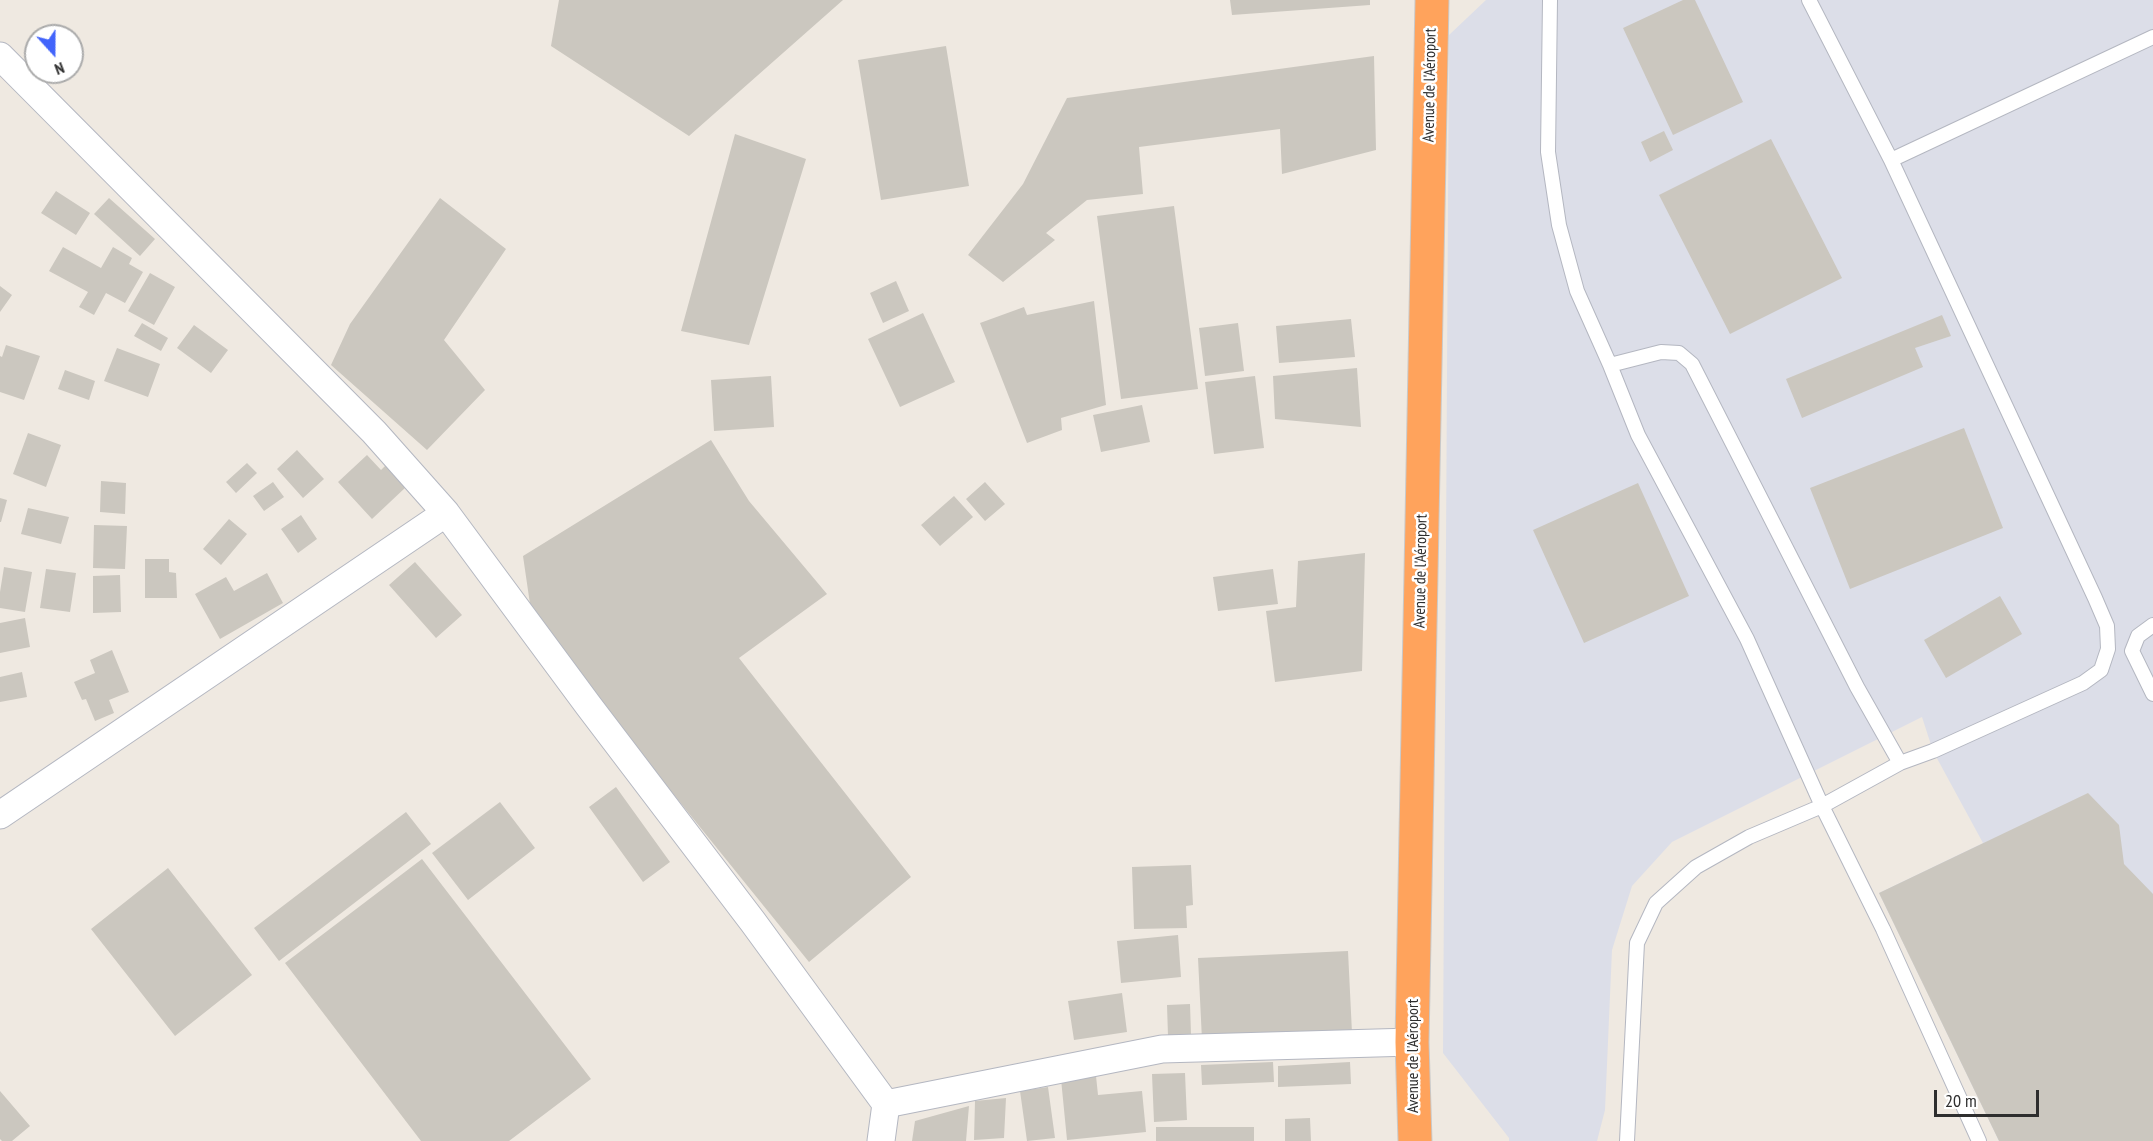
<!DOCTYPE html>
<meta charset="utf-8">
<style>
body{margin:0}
#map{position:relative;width:2153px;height:1141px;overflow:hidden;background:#efe9e1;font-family:"PT Sans Narrow",sans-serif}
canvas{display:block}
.north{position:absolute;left:24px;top:24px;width:60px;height:60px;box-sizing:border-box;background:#fff;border:2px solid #ababab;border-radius:50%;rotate:159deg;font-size:16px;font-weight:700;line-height:24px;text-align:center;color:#2e2e2e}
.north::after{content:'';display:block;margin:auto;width:21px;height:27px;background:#4264fb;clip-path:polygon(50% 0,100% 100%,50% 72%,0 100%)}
.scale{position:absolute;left:1934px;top:1090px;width:105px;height:27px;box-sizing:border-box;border:3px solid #2e2e2e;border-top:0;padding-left:8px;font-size:18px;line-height:21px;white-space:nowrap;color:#2e2e2e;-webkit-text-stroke:4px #fff;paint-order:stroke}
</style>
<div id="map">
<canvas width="2153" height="1141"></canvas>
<div class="north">N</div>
<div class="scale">20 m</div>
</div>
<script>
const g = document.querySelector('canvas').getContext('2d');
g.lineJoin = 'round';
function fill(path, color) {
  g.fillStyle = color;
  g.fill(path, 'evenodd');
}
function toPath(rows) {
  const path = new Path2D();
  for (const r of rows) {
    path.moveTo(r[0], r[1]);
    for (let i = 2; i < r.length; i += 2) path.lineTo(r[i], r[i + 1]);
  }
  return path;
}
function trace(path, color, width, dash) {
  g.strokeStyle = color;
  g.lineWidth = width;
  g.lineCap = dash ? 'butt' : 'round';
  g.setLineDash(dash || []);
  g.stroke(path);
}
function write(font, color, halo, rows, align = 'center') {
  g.font = font + ' "PT Sans Narrow",sans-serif';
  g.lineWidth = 5;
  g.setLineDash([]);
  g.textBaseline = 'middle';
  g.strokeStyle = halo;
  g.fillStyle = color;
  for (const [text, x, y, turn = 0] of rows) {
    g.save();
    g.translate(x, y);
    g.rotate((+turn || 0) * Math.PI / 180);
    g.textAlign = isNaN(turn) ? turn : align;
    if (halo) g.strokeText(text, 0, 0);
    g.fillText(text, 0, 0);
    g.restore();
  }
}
fill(toPath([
 [1486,0,2153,0,2153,1141,1999,1141,1879,893,1983,843,1933,751,1922,717,1672,842,1632,886,1612,950,1605,1110,1597,1141,1509,1141,1509,1138,1443,1053,1449,35]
]), '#dcdee8');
fill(toPath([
 [559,0,843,0,689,136,551,46],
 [1230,0,1370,0,1370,5,1232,15],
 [1683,0,1695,0,1743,102,1673,135,1623,28],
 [946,46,969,186,881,200,858,60],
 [1374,56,1376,150,1282,174,1280,129,1139,147,1143,194,1087,200,1046,233,1055,240,1003,282,968,255,1023,184,1067,98],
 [1664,131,1673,150,1650,162,1641,142],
 [735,134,806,159,749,345,681,331],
 [1771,139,1842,278,1730,334,1659,195],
 [56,191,90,213,76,235,41,213],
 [109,198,155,239,140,256,94,214],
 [440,198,506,249,444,340,485,390,427,450,331,365,350,324],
 [1174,206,1198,389,1121,399,1097,216],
 [63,247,101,268,113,247,132,258,129,264,143,272,125,303,106,293,94,315,79,307,88,292,49,271],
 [150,273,175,287,154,325,128,311],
 [896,281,909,311,883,323,870,293],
 [0,286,12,295,0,312],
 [1094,301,1106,405,1061,418,1062,430,1027,443,980,323,1024,307,1027,315],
 [923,313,955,382,900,407,868,339],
 [1942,315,1951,336,1915,348,1923,367,1802,418,1786,379],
 [1351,319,1355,357,1279,363,1276,326],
 [142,323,168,338,161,351,134,336],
 [1238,323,1244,371,1205,376,1199,328],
 [194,325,228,350,211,373,177,348],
 [6,345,40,356,24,400,0,392,0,356,2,357],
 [117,348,160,364,148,397,104,381],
 [1357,368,1361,427,1275,419,1273,376],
 [65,370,95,381,89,400,58,389],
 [771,376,774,427,714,431,711,380],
 [1255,376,1264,448,1214,454,1205,382],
 [1142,405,1150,442,1101,452,1093,415],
 [1964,428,2003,528,1850,589,1810,488],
 [28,433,61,445,46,487,13,474],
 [711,440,749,501,827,594,739,658,911,877,809,962,569,665,530,604,523,556],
 [297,450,324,479,303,498,277,469],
 [367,455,381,470,386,465,406,487,372,519,338,482],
 [247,463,257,473,236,493,226,482],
 [101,481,126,483,125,514,100,512],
 [273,482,284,497,264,511,253,496],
 [985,482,1005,504,985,521,966,499],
 [1638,483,1689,596,1584,643,1533,530],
 [954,496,973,517,940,546,921,525],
 [0,498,7,500,1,522,0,522],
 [28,508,69,517,61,544,21,534],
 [301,515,317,539,298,553,281,529],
 [229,519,247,534,221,565,203,549],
 [94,525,127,526,125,569,93,568],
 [1365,553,1362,671,1275,682,1266,611,1296,607,1298,561],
 [145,559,169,559,169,572,176,573,177,598,145,598],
 [415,562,462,615,436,638,389,585],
 [4,567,32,572,25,612,0,608,0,592],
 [46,569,76,573,70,612,40,608],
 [1273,569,1278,604,1218,611,1213,577],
 [267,573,283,603,220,639,195,594,226,577,234,591],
 [120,575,121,612,93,613,93,576],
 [2000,596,2022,634,1946,678,1924,640],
 [25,618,30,647,0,653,0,623],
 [112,650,129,692,109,700,114,713,95,721,86,699,82,700,74,682,95,673,90,660],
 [22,672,27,697,0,702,0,677],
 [616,787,670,862,643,882,589,807],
 [2088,793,2119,825,2124,864,2153,894,2153,1141,1999,1141,1879,893],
 [500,802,535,848,468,900,432,853],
 [406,812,431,844,279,961,254,928],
 [422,859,591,1079,509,1141,421,1141,285,963],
 [1191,865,1193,905,1186,906,1187,928,1134,929,1132,867],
 [168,868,252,975,175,1036,91,929],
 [1178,935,1181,977,1121,983,1117,941],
 [1348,951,1352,1033,1202,1040,1198,958],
 [1122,993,1127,1032,1074,1040,1068,1001],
 [1190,1004,1191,1035,1168,1036,1167,1005],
 [1273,1062,1274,1082,1202,1085,1201,1065],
 [1350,1062,1351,1084,1278,1087,1278,1066],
 [1185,1073,1187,1120,1154,1122,1152,1074],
 [1096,1076,1098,1095,1142,1091,1146,1132,1067,1140,1061,1079],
 [1048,1087,1055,1138,1027,1141,1020,1091],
 [0,1091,30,1126,12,1141,2,1141,0,1139],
 [1006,1098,1004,1138,974,1140,975,1101],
 [969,1106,966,1141,912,1141,915,1121],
 [1310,1118,1311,1141,1285,1141,1285,1119],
 [1156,1127,1254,1127,1254,1141,1156,1141]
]), '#cbc7bf');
const lane = toPath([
 [1550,0,1548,152,1559,225,1577,291,1610,365,1638,435,1747,639,1822,806,1883,929,1979,1141],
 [1809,0,1891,160,2153,37],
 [1610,365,1661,352,1679,353,1692,364,1857,687,1900,763],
 [2153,625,2138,636,2132,651,2153,694],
 [1627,1141,1637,943,1656,903,1696,867,1749,837,1822,806,1900,763,1933,751,2083,683,2101,670,2108,649,2107,626,2095,598,1891,160]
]);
const street = toPath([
 [0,56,374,432,446,513,588,705,753,922,886,1104,881,1141],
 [0,815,446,513],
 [886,1104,1162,1049,1412,1042]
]);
const highway = toPath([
 [1415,1141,1412,1042,1432,0]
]);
trace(lane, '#b4b7c1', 16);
trace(street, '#b4b7c1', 29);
trace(highway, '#c9c9c9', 35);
trace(lane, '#fff', 14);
trace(street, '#fff', 27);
trace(highway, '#ffa35c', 33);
write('16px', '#2e2e2e', '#fff', [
 ["Avenue de l'Aéroport",1430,85,-89],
 ["Avenue de l'Aéroport",1421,571,-89],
 ["Avenue de l'Aéroport",1413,1056,-90]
]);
</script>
